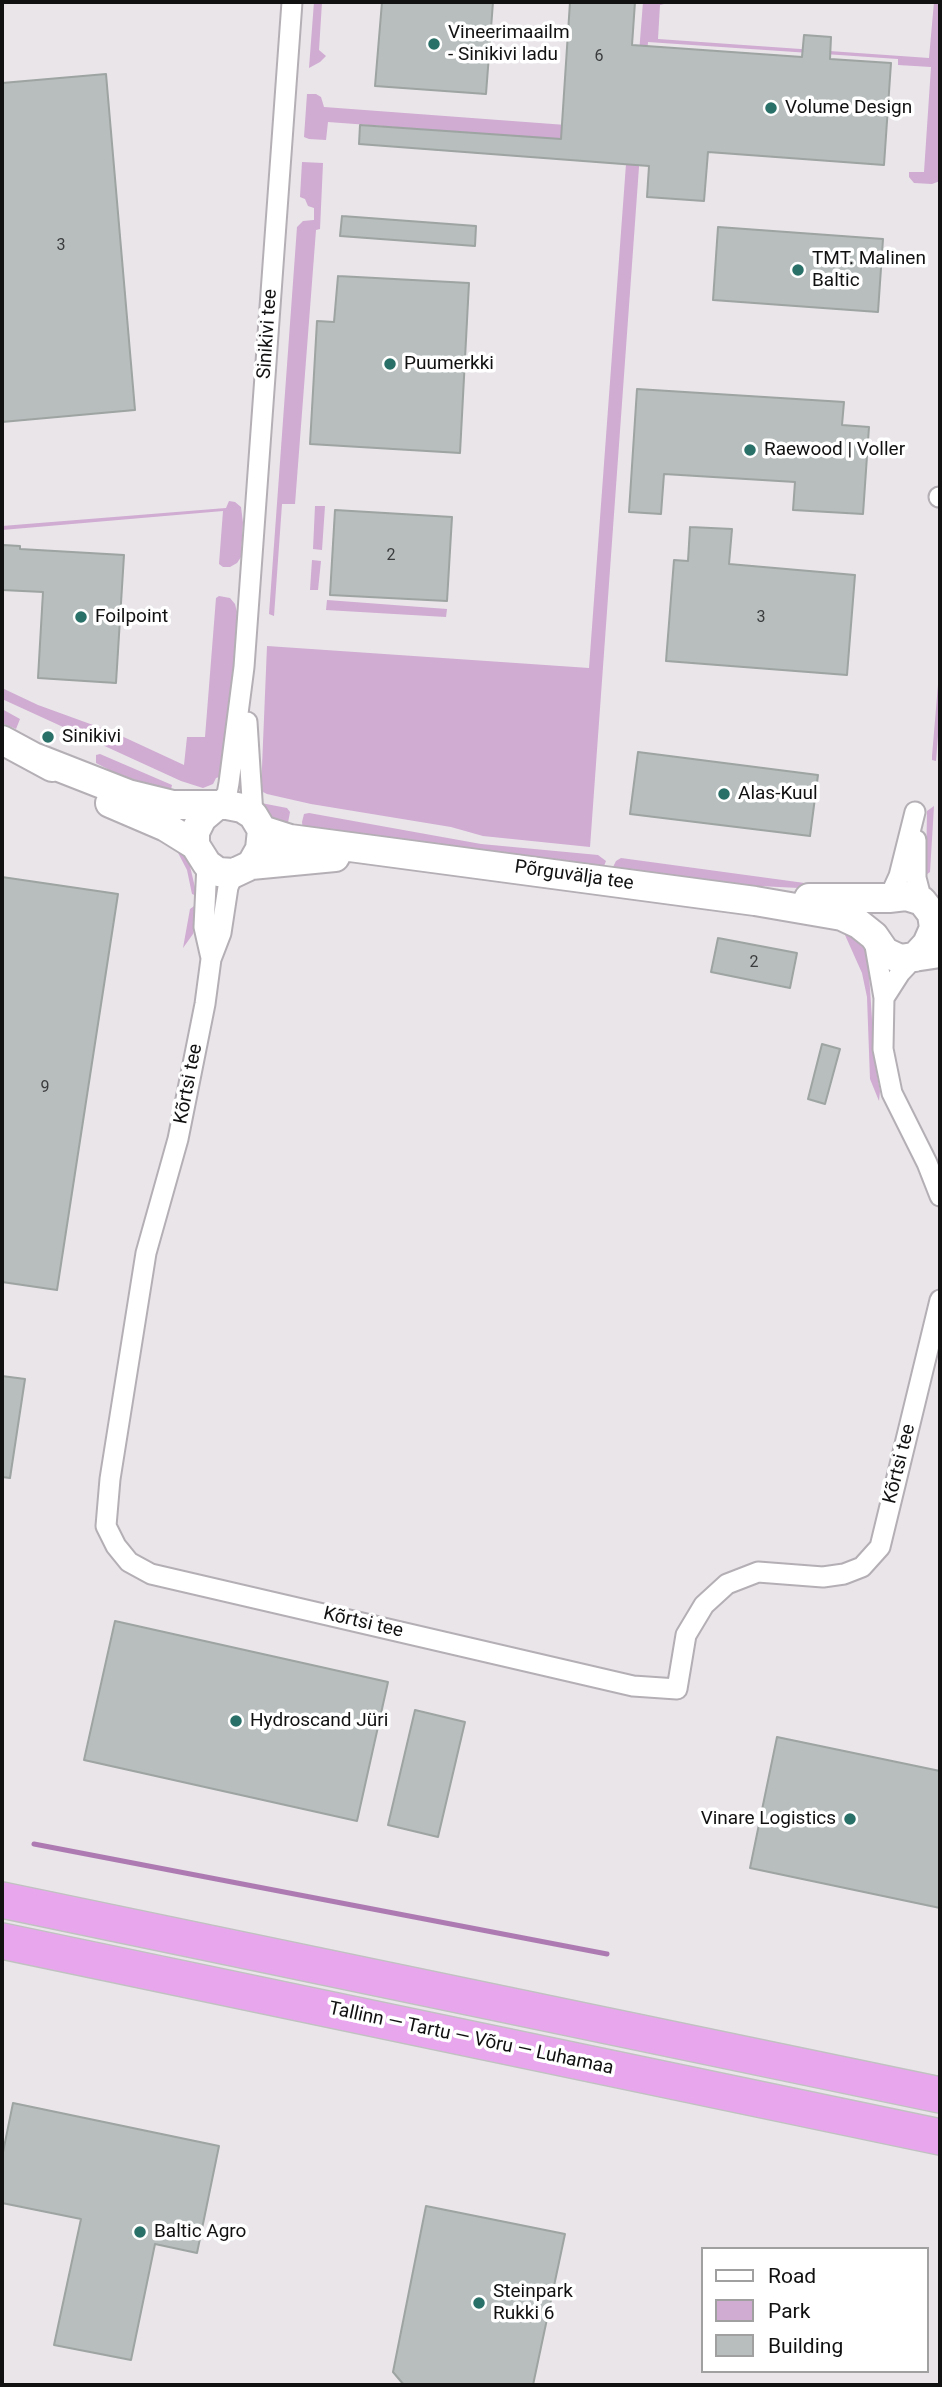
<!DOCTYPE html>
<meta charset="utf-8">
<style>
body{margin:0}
#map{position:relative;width:942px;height:2387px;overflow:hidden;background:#e9e5e9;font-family:Roboto,sans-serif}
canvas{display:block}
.frame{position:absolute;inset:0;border:4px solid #121112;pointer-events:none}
.legend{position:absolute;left:701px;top:2247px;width:228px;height:126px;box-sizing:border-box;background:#fff;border:2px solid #a0a0a0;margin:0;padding:9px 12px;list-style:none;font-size:21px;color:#121112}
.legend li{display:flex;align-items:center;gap:14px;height:35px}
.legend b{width:35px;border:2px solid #a0a0a0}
</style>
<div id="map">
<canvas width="942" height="2387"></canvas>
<div class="frame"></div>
<ul class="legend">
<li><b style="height:9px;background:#fff"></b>Road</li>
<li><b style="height:19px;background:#d0abd2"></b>Park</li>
<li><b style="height:19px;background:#b7bebd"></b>Building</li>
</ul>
</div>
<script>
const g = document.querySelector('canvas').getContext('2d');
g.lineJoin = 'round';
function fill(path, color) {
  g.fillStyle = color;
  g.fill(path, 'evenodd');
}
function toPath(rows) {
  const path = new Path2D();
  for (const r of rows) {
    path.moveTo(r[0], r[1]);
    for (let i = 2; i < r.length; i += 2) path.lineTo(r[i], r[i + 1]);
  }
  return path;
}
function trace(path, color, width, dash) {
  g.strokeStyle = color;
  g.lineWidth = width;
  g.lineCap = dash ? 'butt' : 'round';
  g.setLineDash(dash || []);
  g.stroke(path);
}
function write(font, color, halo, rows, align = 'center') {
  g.font = font + ' Roboto,sans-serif';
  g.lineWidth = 7;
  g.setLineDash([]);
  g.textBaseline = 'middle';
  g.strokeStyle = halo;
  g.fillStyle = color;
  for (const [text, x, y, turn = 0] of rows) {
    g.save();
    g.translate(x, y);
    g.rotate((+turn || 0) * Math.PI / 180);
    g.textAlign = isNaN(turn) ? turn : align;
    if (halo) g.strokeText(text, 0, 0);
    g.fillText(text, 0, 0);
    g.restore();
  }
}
fill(toPath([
 [314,2,322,2,319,50,326,56,320,62,309,68],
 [643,2,664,2,664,4,660,5,658,39,929,58,934,2,940,2,940,181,932,184,914,183,909,177,909,172,924,172,931,67,898,65,898,59,648,42,590,847,483,836,451,827,311,804,267,794,261,791,267,646,589,668,626,164,627,144,328,122,326,140,309,139,304,137,307,94,316,94,321,97,324,107,633,130],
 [302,162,323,163,320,229,316,230,295,504,282,504,274,616,269,614,297,227,303,221,314,220,314,208,308,206,305,199,300,197],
 [229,501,235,502,241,507,243,523,241,557,237,563,230,567,223,567,219,564,223,511,2,530,2,526,226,508],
 [315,506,325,506,322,550,313,549],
 [312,560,321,561,318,590,310,590],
 [219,596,230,598,235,604,237,612,226,775,216,778,213,784,203,788,181,781,2,699,2,688,38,705,115,733,184,765,187,737,205,737,216,598],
 [327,600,447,609,446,617,326,610],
 [940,661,940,711,936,761,932,760,932,756],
 [2,709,20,719,16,729,2,723],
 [100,754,172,785,169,798,156,794,96,763,96,755],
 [261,803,287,808,290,812,287,828,276,823],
 [934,806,930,872,926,875,927,811],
 [309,813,481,844,598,855,606,861,604,866,303,830,302,822,304,814],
 [179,844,189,862,197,896,192,894,187,870,175,847],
 [621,858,834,887,839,890,719,884,613,867,616,861],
 [197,904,197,921,193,934,183,948,190,909],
 [845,927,862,940,868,959,875,1064,880,1091,879,1101,870,1079,867,997,862,973,845,935]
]), '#d0abd2');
trace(toPath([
 [34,1844,607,1954]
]), '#ad7bb1', 5);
const building = toPath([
 [382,2,493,2,486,94,375,86,382,2],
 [570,2,635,2,632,45,802,57,804,35,831,37,830,59,891,63,884,165,708,152,704,201,647,197,649,166,359,144,360,125,561,139,570,2],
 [106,74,135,410,2,422,2,83,106,74],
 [342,216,476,226,475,246,340,236,342,216],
 [718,227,883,239,878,312,713,300,718,227],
 [338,276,469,283,460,453,310,444,317,321,334,322,338,276],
 [637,389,844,402,842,425,869,427,863,514,793,510,795,482,664,474,661,514,629,512,637,389],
 [335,510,452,517,447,601,330,595,335,510],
 [690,527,732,529,729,564,855,575,847,675,666,661,674,560,688,561,690,527],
 [3,545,20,546,20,549,124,555,116,683,38,678,43,592,2,590,3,545],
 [638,752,818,775,810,836,630,814,638,752],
 [2,877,118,894,57,1290,2,1282,2,877],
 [718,938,797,953,790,988,711,972,718,938],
 [822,1044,840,1049,825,1104,808,1099,822,1044],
 [2,1376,25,1379,10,1478,2,1477,2,1376],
 [115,1621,388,1682,357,1821,84,1760,115,1621],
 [415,1710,465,1722,438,1837,388,1825,415,1710],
 [777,1737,940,1771,940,1908,750,1868,777,1737],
 [13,2103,219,2146,197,2253,155,2244,131,2360,54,2345,81,2219,2,2203,2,2157,13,2103],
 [426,2206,565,2234,533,2385,404,2385,393,2372,426,2206]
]);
fill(building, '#b7bebd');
trace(building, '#9da4a2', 2);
const street = toPath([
 [939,497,940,497],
 [247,722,253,815],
 [215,807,227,794,229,783,244,667,292,2],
 [916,840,916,878,922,901],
 [207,864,204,927,211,958],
 [234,873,228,887,221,933,211,959,205,1004,178,1139,146,1253,110,1479,106,1526,116,1546,129,1562,151,1574,633,1686,677,1689,686,1635,704,1605,727,1584,758,1572,823,1577,844,1574,862,1567,880,1547,940,1300],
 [889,898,899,876,915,812],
 [874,940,884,998,883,1049,892,1093,927,1163,940,1196],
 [884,998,900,973,915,957]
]);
const secondary = toPath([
 [2,740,52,767],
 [36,758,128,794,173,805,227,805,242,808,253,815,262,830,260,849,251,865,234,873,218,872,207,864,195,845,195,832,202,818,215,807],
 [110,803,166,827,195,845],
 [262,830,290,839,755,901,842,916,859,924,874,936,885,952,900,959,940,953],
 [251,865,335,857],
 [809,898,889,898,906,896,922,901,932,914,934,928,927,944,915,957]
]);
const highway = toPath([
 [2,1900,940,2095],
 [2,1941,940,2137]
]);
trace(street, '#b4afb4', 23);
trace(secondary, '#b4afb4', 32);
trace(highway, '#c1c1c1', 38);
trace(street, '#fff', 19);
trace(secondary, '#fff', 28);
trace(highway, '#e8a6ed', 35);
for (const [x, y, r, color] of [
 [434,44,7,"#297068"],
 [771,108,7,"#297068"],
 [798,270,7,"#297068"],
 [390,364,7,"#297068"],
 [750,450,7,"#297068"],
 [81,617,7,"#297068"],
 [48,737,7,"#297068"],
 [724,794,7,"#297068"],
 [236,1721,7,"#297068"],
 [850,1819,7,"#297068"],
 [140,2232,7,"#297068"],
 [479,2303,7,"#297068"]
]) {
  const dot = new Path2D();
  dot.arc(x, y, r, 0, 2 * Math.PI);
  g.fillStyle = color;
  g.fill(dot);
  trace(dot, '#fff', 2.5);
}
write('16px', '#3b3c3d', null, [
 ["6",599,57],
 ["3",61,246],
 ["2",391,556],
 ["3",761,618],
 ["2",754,963],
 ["9",45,1088]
]);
write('19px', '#121112', '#fff', [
 ["Vineerimaailm",448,33],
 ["- Sinikivi ladu",448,55],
 ["Volume Design",785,108],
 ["TMT. Malinen",812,259],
 ["Baltic",812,281],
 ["Puumerkki",404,364],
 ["Raewood | Voller",764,450],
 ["Foilpoint",95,617],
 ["Sinikivi",62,737],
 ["Alas-Kuul",738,794],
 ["Hydroscand Jüri",250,1721],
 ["Vinare Logistics",836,1819,"right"],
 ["Baltic Agro",154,2232],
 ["Steinpark",493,2292],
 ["Rukki 6",493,2314]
], 'left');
write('19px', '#121112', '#fff', [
 ["Sinikivi tee",268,334,-86],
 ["Põrguvälja tee",574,876,8],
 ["Kõrtsi tee",189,1084,-79],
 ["Kõrtsi tee",900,1464,-76],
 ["Kõrtsi tee",363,1623,13],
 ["Tallinn — Tartu — Võru — Luhamaa",471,2039,12]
]);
</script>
